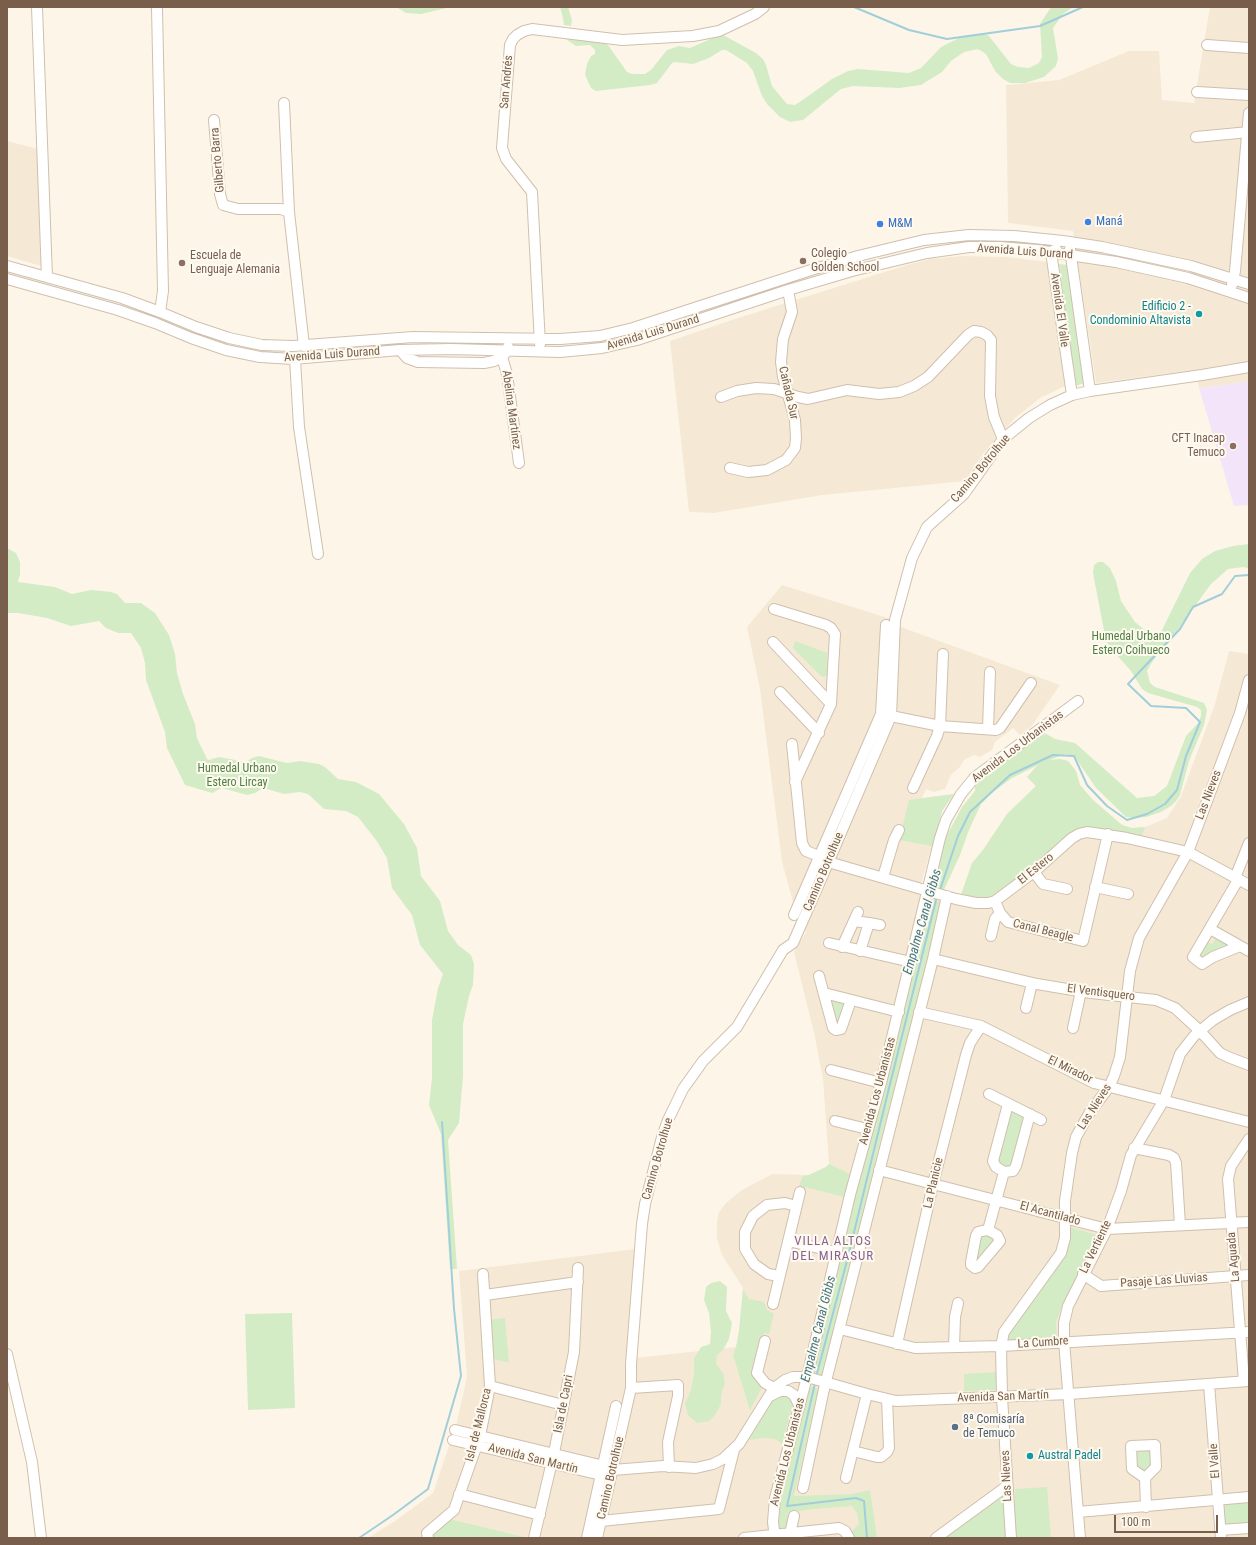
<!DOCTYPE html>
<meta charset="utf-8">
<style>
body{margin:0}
#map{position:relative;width:1256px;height:1545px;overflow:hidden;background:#fdf6e8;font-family:"Roboto Condensed",sans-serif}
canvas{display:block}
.frame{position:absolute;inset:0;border:8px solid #795e4b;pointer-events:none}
.scale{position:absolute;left:1114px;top:1515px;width:104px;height:18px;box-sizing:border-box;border:2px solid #795e4b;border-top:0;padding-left:5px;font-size:12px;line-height:14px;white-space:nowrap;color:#795e4b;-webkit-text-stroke:3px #fffaef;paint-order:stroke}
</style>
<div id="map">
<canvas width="1256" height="1545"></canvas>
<div class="frame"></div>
<div class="scale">100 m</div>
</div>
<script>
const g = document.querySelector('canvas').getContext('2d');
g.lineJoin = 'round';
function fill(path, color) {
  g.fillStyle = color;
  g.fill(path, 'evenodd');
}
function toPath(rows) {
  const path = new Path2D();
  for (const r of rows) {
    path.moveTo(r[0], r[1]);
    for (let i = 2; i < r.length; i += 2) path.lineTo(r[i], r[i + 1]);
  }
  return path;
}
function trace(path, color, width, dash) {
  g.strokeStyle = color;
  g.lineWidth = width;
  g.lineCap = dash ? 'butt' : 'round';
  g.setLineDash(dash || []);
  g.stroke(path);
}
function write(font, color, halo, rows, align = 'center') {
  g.font = font + ' "Roboto Condensed",sans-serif';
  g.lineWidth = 4;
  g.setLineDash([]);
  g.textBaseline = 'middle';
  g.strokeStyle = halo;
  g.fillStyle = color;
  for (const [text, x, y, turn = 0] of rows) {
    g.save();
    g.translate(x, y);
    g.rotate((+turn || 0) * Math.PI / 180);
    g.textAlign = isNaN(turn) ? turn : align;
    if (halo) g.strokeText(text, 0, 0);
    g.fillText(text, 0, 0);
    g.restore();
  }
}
fill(toPath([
 [1210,7,1249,7,1249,381,1220,386,1199,388,1195,370,1096,383,1073,231,1008,223,1006,85,1059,80,1129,51,1159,51,1162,100,1194,103],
 [7,141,42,150,48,268,7,256],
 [962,256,1006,257,1048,262,1065,386,1040,398,1015,418,982,455,966,481,823,495,713,513,689,512,670,341,738,318,907,265,930,259],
 [782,585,888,618,901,627,1060,685,1031,727,1020,735,1013,728,995,742,992,750,980,757,974,755,964,760,960,767,951,775,945,789,934,792,926,789,922,798,954,794,942,811,921,884,961,895,972,863,983,850,1007,814,1036,786,1027,777,1036,766,1060,759,1068,761,1076,771,1080,785,1093,800,1122,825,1132,828,1145,827,1167,818,1181,796,1214,707,1229,651,1249,654,1249,1538,368,1538,395,1521,433,1493,457,1422,467,1377,459,1271,636,1249,626,1359,736,1347,739,1331,743,1288,722,1255,717,1239,717,1221,719,1212,726,1203,742,1190,772,1174,809,1175,826,1167,829,1164,823,1079,814,1033,794,952,806,932,793,902,782,862,760,689,747,627]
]), '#f5e9d6');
fill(toPath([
 [1249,381,1249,505,1234,506,1199,388,1220,386]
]), '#f3e4fa');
fill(toPath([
 [396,7,451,7,421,14,406,13],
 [560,7,568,7,572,20,571,26,564,25,563,18],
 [1051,7,1073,7,1063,14,1053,28,1058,58,1056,66,1044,77,1025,83,1010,83,1003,79,995,71,986,54,978,49,964,52,951,61,942,72,921,85,899,88,853,86,841,89,803,120,790,122,780,117,767,104,762,96,753,71,747,63,726,50,722,50,709,58,693,64,675,62,672,63,657,83,650,85,596,91,591,88,585,75,587,64,591,56,595,54,595,50,590,45,576,46,567,40,565,37,603,42,608,45,627,72,632,74,645,74,651,70,667,50,679,46,690,48,717,36,723,35,756,53,763,59,766,65,772,86,787,104,795,105,804,99,832,79,848,71,858,69,909,73,921,68,941,47,963,36,983,33,989,36,1011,64,1018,67,1029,68,1039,63,1042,57,1040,24],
 [1059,264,1068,265,1085,383,1075,386],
 [1249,544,1249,569,1244,567,1228,569,1211,584,1179,628,1152,662,1147,671,1150,683,1155,687,1204,703,1207,710,1204,725,1189,761,1180,795,1177,800,1171,806,1161,812,1146,817,1134,818,1126,817,1096,788,1075,757,1065,754,1050,760,1060,759,1068,761,1076,771,1080,785,1093,800,1122,825,1132,828,1145,827,1141,838,1088,828,1038,862,993,899,983,900,961,895,972,863,983,850,1007,814,1036,786,1027,777,1038,765,1012,778,993,792,981,804,969,830,960,855,943,892,934,891,933,885,945,839,962,807,975,791,975,786,983,778,1041,731,1055,739,1075,743,1137,798,1154,796,1167,786,1186,736,1198,723,1201,716,1201,710,1197,707,1148,693,1142,689,1131,671,1115,653,1106,641,1093,573,1094,565,1098,562,1103,562,1110,568,1116,581,1121,601,1135,622,1152,636,1159,634,1162,630,1190,573,1202,559,1215,551,1233,546],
 [7,548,16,553,20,562,20,574,18,582,55,587,72,594,91,590,111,592,117,594,125,603,141,603,155,613,169,635,175,654,177,673,183,694,195,724,197,738,207,759,209,760,219,757,246,762,252,758,259,756,287,763,300,761,319,764,325,767,338,779,356,782,379,794,404,824,417,848,421,876,440,901,448,931,458,945,471,955,474,964,473,985,469,996,463,1024,463,1076,459,1123,448,1140,457,1269,450,1269,441,1134,429,1105,432,1078,432,1020,438,988,443,974,420,945,412,915,392,888,387,858,376,840,358,817,346,811,324,809,308,794,300,792,284,794,263,788,255,793,247,795,222,788,212,793,185,785,167,748,165,732,146,680,145,663,141,648,131,633,118,633,106,628,99,621,71,626,47,618,18,613,7,613],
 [795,641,827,653,827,676,822,677,793,648],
 [954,794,942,811,932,846,899,840,909,800],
 [932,900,941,902,942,906,877,1154,837,1324,822,1379,816,1379,811,1372,929,903],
 [1216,938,1224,942,1227,945,1226,948,1202,961,1197,957,1206,941,1212,944],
 [831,1000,845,1002,837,1030,828,1002],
 [1012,1111,1026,1115,1013,1165,1008,1169,1000,1166,998,1162],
 [829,1164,850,1174,844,1197,805,1187,803,1193,797,1191,803,1176,809,1175,826,1167],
 [1070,1227,1097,1235,1062,1306,1056,1322,1057,1337,1005,1341,1018,1316,1063,1260,1070,1243],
 [984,1234,996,1239,977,1263,974,1257,979,1237],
 [720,1281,727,1287,726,1311,732,1323,729,1339,723,1350,717,1355,716,1364,723,1373,725,1383,721,1395,721,1404,715,1415,709,1421,697,1423,688,1415,685,1404,691,1390,694,1375,694,1359,701,1347,710,1344,711,1332,709,1313,704,1300,706,1287,711,1283],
 [743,1289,749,1299,764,1302,767,1310,774,1314,769,1334,764,1333,753,1373,763,1386,750,1410,733,1355,736,1347,739,1331],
 [292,1313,295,1408,248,1410,245,1314],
 [505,1318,509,1363,491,1358,487,1320],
 [996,1372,996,1390,964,1391,964,1374],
 [812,1387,817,1388,818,1391,794,1496,852,1494,870,1490,877,1538,851,1538,850,1533,859,1524,857,1513,852,1506,813,1509,788,1513,786,1529,784,1533,778,1529,778,1513,808,1388],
 [787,1393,793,1403,782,1444,775,1439,763,1438,749,1440,775,1396],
 [1135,1449,1150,1449,1151,1466,1145,1473,1136,1470],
 [1047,1487,1051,1538,1014,1538,1015,1489],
 [1002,1494,1005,1496,1008,1538,944,1538],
 [1249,1503,1249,1525,1223,1527,1221,1505],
 [445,1518,528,1538,428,1538]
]), '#d3ecc5');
trace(toPath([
 [854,7,909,30,947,39,1040,26,1083,7],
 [940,890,958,836,970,812,1010,775,1053,755,1074,756,1087,785,1107,806,1127,820,1147,814,1165,804,1177,790,1186,756,1200,722,1186,708,1151,706,1128,684,1180,629,1193,607,1222,594,1235,576,1249,575],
 [816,1377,848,1257,889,1088,937,896],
 [815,1383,787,1506,856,1498,864,1501,867,1538],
 [359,1538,393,1515,428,1489,461,1376,454,1309,442,1122]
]), '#a1ceda', 2);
const minor = toPath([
 [37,7,47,277],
 [157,8,163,291,160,312],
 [1207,45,1249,48],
 [1197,92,1249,95],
 [284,103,289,212],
 [214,120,220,194,223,205,238,209,281,209,289,212,304,346],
 [1196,137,1249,132],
 [1056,249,1051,252,1072,395],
 [1070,249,1090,391],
 [7,266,122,298,160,312,196,327,229,338,262,345,293,346,413,337,560,339,600,336,633,328,811,270,858,256,924,240,969,235,1014,236,1063,241,1102,247,1191,266,1249,284],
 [7,279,118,310,155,323,191,338,226,350,260,357,293,359,400,350,451,349,560,352,602,348,637,340,788,290,852,271,927,253,969,247,999,247,1037,250,1116,262,1188,278,1249,298],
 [1232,285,1235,271,1249,113],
 [540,344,532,192,506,159,502,148,510,45,513,39,517,35,524,31,532,29,622,40,693,36,719,31,755,14,764,7],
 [400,350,407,358,418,362,484,363,494,361,502,357,508,350,508,347],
 [502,357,507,374,519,463],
 [295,359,299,427,318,554],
 [721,397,737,391,756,388,774,389,798,397,808,399,847,390,879,394,899,392,914,386,928,377,968,335,974,331,981,332,987,335,991,340,990,396,994,417,1003,439],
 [730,468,748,472,767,470,786,460,795,448,796,438,795,420,783,377,781,362,783,339,792,312,788,290],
 [774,609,826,625,831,628,835,634,831,704,795,782],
 [773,642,831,704],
 [780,692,819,733],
 [886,715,940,726,996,730,1000,728,1031,683],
 [988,729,990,672],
 [792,744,802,843,806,851,819,856],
 [913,788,937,736,940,726,943,654],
 [818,859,956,899,976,903,988,903,995,901,1034,872,1072,838,1079,834,1087,832,1127,838,1188,852,1249,885],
 [1034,872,1043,884,1067,889],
 [883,877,894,840,899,830],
 [1235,878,1249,843],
 [1238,880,1193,957,1202,964,1213,957,1240,946],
 [1095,887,1128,894],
 [995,901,1000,913,1008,922,1083,941,1108,834],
 [794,915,881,714,886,625],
 [854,921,869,923,860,951],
 [869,923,880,925],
 [1210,929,1249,951],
 [991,936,995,919,1000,913],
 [829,943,911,962],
 [842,947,858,912],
 [933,959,1037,984,1091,993,1156,1000,1175,1008,1200,1031,1220,1053,1228,1057,1249,1065],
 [819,976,833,1028,836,1030,841,1029,851,1000],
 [824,993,899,1012],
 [1026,1008,1032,983],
 [919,1012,981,1026,1094,1083,1249,1122],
 [1073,1028,1081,991],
 [831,1070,881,1083],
 [989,1094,1041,1120],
 [1008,1104,993,1161,996,1167,1004,1172,1013,1171,1016,1166,1030,1114],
 [835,1121,867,1129],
 [1134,1148,1169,1155,1174,1158,1176,1163,1180,1225],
 [879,1170,1107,1229,1249,1222],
 [988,1230,997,1235,1000,1241,978,1267,975,1268,971,1265,971,1262,976,1236,978,1232,982,1231,988,1230,1004,1172],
 [788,1241,836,1252],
 [1083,1274,1101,1286,1249,1275],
 [779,1276,768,1274,754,1264,745,1249,745,1232,753,1216,767,1205,785,1203,796,1206],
 [485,1295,578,1282],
 [773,1304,800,1192],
 [840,1329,915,1348,1001,1346,1249,1332],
 [765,1341,757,1373,765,1383,774,1388],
 [897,1344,933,1184,966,1055,970,1043,981,1026],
 [954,1347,955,1317,958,1303],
 [7,1354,32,1462,41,1538],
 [1244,1381,1228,1179,1231,1166,1249,1139],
 [1209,1384,1221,1538],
 [490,1386,563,1405],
 [631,1388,678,1385,678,1396,668,1442,669,1467],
 [770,1396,780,1391,788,1391,794,1395,799,1405],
 [455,1430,604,1466,613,1470],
 [453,1440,601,1475,613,1470,663,1466,696,1468,713,1464,723,1459,739,1444,774,1388,785,1380,793,1377,807,1377,867,1394,896,1401,1069,1394,1249,1381],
 [853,1451,877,1457,881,1457,887,1452,889,1448,887,1399],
 [846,1478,867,1394],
 [1145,1478,1132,1469,1131,1446,1155,1445,1156,1467,1145,1478,1146,1507],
 [803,1488,824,1389,933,959,947,896],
 [459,1494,540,1515],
 [1078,1512,1249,1497],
 [601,1521,719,1509,734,1450],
 [1220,1530,1249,1528],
 [428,1538,427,1533,454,1510,480,1436,490,1386,483,1274],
 [534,1538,554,1453,574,1352,578,1268],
 [587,1538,616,1406],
 [597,1538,631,1388,631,1364,642,1224,645,1204,662,1137,668,1120,683,1089,703,1061,737,1027,783,950,793,943,828,863,891,716,895,620,912,558,927,527,964,494,1003,439,1029,418,1050,405,1072,395,1090,391,1202,375,1249,367],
 [744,1538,839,1528,845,1531,849,1538],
 [775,1538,773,1522,775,1498,807,1377,850,1195,881,1083,940,838,946,820,961,794,975,777,1078,701],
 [791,1538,790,1534,794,1516],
 [936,1538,1007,1486],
 [1011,1538,1002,1397,1001,1346,1004,1332,1061,1253,1065,1238,1065,1201,1072,1153,1076,1137,1090,1112,1109,1087,1114,1076,1120,1057,1130,971,1139,938,1188,852,1240,713,1249,680],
 [1080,1538,1064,1341,1064,1323,1068,1306,1107,1229,1121,1191,1131,1155,1164,1100,1180,1054,1194,1036,1213,1020,1230,1010,1249,1002]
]);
trace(minor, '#d0bfad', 12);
trace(minor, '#fff', 10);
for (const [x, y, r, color] of [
 [1088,222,4,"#3f7fe0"],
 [880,224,4,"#3f7fe0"],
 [803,261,4,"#8d6e63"],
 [182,263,4,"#8d6e63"],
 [1199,314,4,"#0f9aa8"],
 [1233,446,4,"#8d6e63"],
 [955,1427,4,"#5c6f8a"],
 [1030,1456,4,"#0f9aa8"]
]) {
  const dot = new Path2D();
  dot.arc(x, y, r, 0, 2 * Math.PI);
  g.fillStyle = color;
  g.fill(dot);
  trace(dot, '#fffaef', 1.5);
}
write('12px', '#795e4b', '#fffaef', [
 ["San Andrés",507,82,-85],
 ["Gilberto Barra",218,160,-95],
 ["Avenida Luis Durand",1025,252,4],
 ["Avenida El Valle",1059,310,82],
 ["Avenida Luis Durand",653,333,-17],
 ["Avenida Luis Durand",332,355,-4],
 ["Cañada Sur",788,393,77],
 ["Abelina Martínez",511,410,82],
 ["Camino Botrolhue",981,469,-50],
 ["Avenida Los Urbanistas",1018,747,-37],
 ["Las Nieves",1209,795,-69],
 ["El Estero",1036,869,-39],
 ["Camino Botrolhue",824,872,-67],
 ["Canal Beagle",1043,931,14],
 ["El Ventisquero",1101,993,7],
 ["El Mirador",1070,1070,26],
 ["Avenida Los Urbanistas",878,1091,-75],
 ["Las Nieves",1095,1107,-57],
 ["Camino Botrolhue",658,1159,-74],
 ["La Planicie",934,1183,-77],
 ["El Acantilado",1050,1214,15],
 ["La Vertiente",1096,1247,-64],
 ["La Aguada",1234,1257,-95],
 ["Pasaje Las Lluvias",1164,1281,-4],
 ["La Cumbre",1043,1343,-4],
 ["Avenida San Martín",1003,1397,-2],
 ["Isla de Capri",564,1404,-79],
 ["Isla de Mallorca",479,1425,-76],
 ["Avenida Los Urbanistas",788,1452,-76],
 ["Avenida San Martín",533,1459,14],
 ["El Valle",1215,1461,-94],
 ["Las Nieves",1007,1476,-93],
 ["Camino Botrolhue",611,1478,-77]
]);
write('12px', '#366cbe', '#fffaef', [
 ["Maná",1096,222],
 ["M&M",888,224]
], 'left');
write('12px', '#785e54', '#fffaef', [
 ["Colegio",811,254],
 ["Golden School",811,268],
 ["Escuela de",190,256],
 ["Lenguaje Alemania",190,270],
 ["CFT Inacap",1225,439,"right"],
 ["Temuco",1225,453,"right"]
], 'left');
write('12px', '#0d838f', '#fffaef', [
 ["Edificio 2 -",1191,307],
 ["Condominio Altavista",1191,321],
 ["Austral Padel",1038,1456,"left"]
], 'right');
write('12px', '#507f42', '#fffaef', [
 ["Humedal Urbano",1131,637],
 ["Estero Coihueco",1131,651],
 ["Humedal Urbano",237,769],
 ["Estero Lircay",237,783]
]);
write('12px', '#4e5e75', '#fffaef', [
 ["8ª Comisaría",963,1420],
 ["de Temuco",963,1434]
], 'left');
write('italic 13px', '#407685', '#fffaef', [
 ["Empalme Canal Gibbs",923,922,-74],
 ["Empalme Canal Gibbs",819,1329,-76]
]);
g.letterSpacing = '1px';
write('13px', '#876395', '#fffaef', [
 ["VILLA ALTOS",833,1242],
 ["DEL MIRASUR",833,1257]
]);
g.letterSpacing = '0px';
</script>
